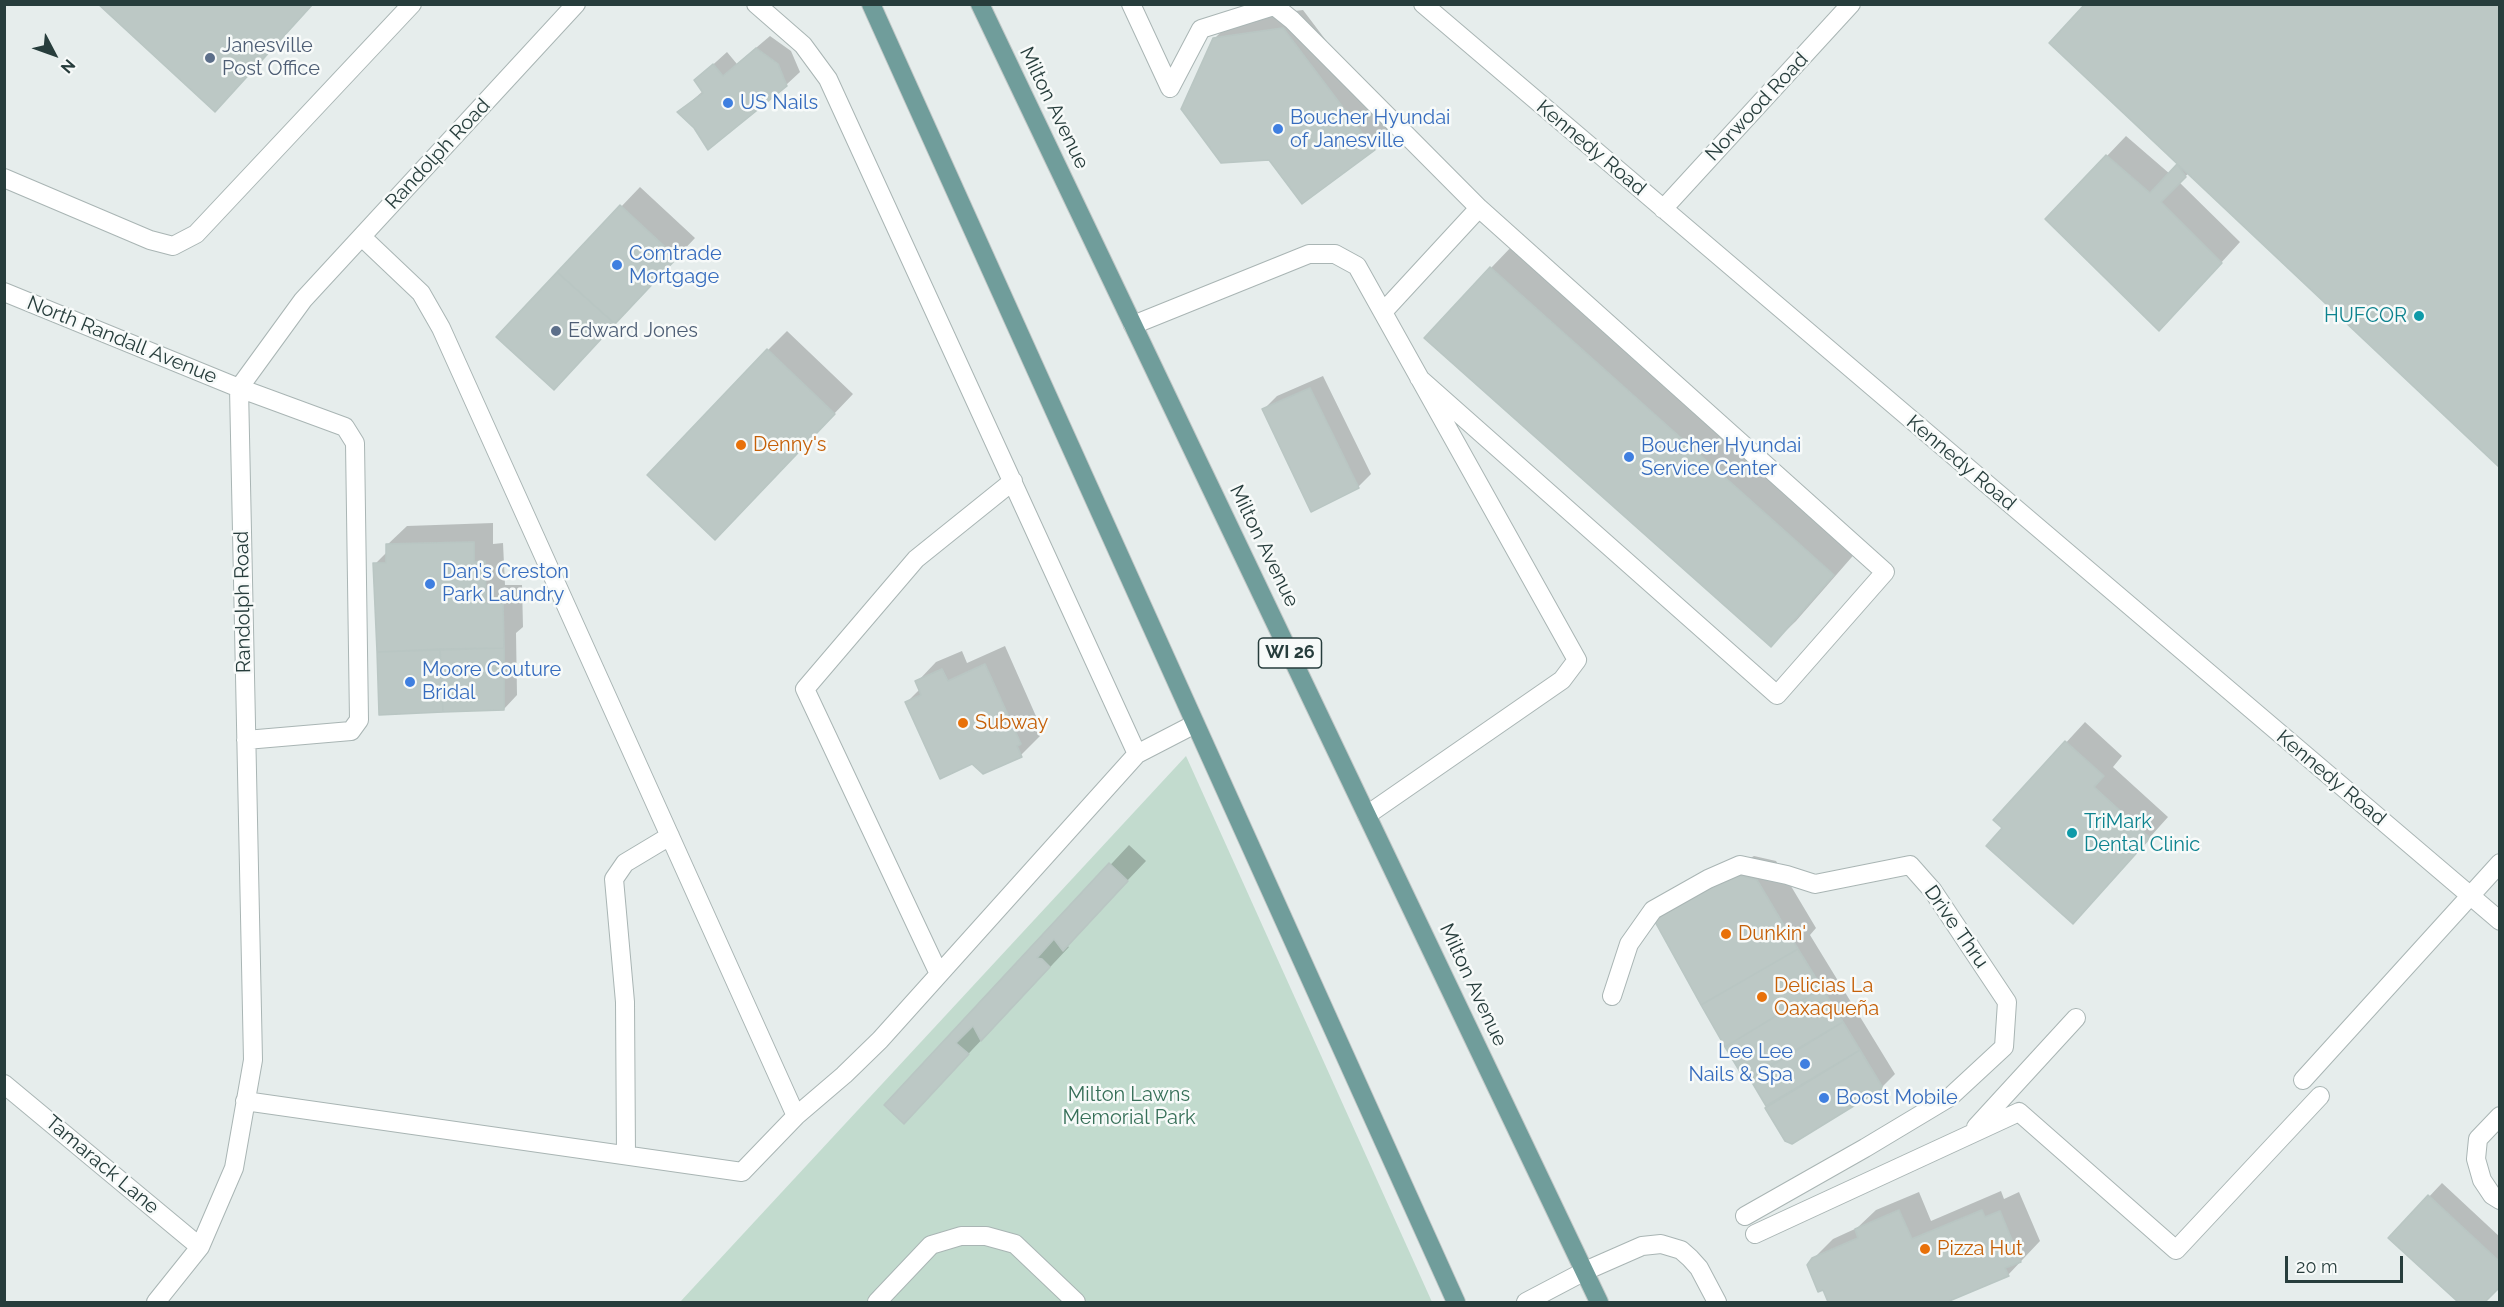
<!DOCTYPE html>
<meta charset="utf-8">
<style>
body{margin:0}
#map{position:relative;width:2504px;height:1307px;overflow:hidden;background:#e6edec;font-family:Raleway,sans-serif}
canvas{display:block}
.frame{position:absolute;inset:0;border:6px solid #273d3c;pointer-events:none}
.north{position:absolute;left:24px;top:24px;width:60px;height:60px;-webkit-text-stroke:4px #f7faf9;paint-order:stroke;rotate:131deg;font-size:16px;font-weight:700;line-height:24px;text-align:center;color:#273d3c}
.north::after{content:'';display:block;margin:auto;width:21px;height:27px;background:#273d3c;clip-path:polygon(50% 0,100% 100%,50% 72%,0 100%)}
.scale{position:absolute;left:2285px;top:1256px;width:118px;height:27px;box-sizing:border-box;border:3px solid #273d3c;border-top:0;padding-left:8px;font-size:18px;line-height:21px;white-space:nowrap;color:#273d3c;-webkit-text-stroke:4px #f7faf9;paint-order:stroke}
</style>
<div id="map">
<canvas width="2504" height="1307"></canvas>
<div class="frame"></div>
<div class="north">N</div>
<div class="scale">20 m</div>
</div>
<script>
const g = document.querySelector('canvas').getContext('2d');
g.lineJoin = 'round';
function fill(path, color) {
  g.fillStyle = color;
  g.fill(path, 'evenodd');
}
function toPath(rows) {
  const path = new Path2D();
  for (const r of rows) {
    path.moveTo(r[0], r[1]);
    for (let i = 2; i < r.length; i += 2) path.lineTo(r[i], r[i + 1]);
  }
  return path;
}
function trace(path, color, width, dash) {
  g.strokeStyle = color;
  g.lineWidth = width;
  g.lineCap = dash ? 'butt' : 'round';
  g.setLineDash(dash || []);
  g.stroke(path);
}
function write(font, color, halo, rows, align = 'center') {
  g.font = font + ' Raleway,sans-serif';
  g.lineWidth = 5;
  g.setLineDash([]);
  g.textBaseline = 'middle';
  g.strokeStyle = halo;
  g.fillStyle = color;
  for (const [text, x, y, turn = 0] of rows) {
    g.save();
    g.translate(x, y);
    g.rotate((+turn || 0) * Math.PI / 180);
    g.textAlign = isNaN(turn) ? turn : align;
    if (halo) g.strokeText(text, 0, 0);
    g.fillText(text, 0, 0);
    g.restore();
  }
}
fill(toPath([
 [1186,756,1432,1302,680,1302]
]), '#c2dbce');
fill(toPath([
 [100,4,313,4,215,110],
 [1303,10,1393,129,1374,148,1214,39,1234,19],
 [770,36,791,51,800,72,786,85,695,127,679,112,703,91,696,80,727,52,737,64],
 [2126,136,2170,174,2180,164,2189,173,2179,182,2240,242,2178,310,2047,219],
 [640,187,695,238,628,309,558,273],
 [1515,243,1858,550,1796,621,1771,645,1491,268],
 [787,331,853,394,734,519,768,350],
 [1323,376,1371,474,1358,487,1264,409,1277,396],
 [493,523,493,544,503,543,505,585,522,585,523,627,516,633,517,695,504,709,375,564,387,552,387,545,407,526],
 [1005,646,1039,723,1036,727,1040,736,1021,755,907,702,920,689,917,682,936,662,962,651,967,663],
 [2085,722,2122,756,2113,767,2168,817,2092,902,1995,820],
 [1129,845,1146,861,1066,945,1069,947,923,1102,886,1105],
 [1754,856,1776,861,1816,928,1810,935,1895,1074,1882,1087,1786,1140,1750,1077,1746,1078,1656,920,1675,901],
 [2442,1183,2500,1237,2500,1286,2484,1302,2460,1302,2390,1238],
 [2001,1191,2004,1199,2019,1192,2040,1241,2008,1275,1943,1302,1830,1302,1813,1259,1833,1239,1857,1228,1876,1210,1919,1192,1931,1221]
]), '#0003');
const building = toPath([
 [98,4,313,4,215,112,98,4],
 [2085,4,2500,4,2500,468,2049,43,2085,4],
 [1283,28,1375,150,1302,204,1269,160,1221,163,1181,109,1213,38,1283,28],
 [756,48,778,64,787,86,708,150,694,128,677,112,703,93,694,80,713,64,723,76,756,48],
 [2106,155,2150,193,2177,164,2186,177,2161,202,2222,263,2159,331,2045,219,2106,155],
 [620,205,677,258,615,324,557,272,620,205],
 [1490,267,1834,575,1771,647,1424,338,1490,267],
 [557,272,615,324,554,390,496,337,557,272],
 [767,349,835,414,715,540,647,475,767,349],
 [1310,388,1359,488,1311,512,1262,409,1310,388],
 [474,542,474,562,485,561,486,604,503,604,504,648,377,652,373,563,386,563,386,544,474,542],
 [504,648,504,710,443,712,440,649,504,648],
 [440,649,443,712,379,715,377,652,440,649],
 [985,664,1021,744,1017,746,1022,757,983,774,972,764,940,779,905,702,921,695,915,681,942,669,948,681,985,664],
 [2065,741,2104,776,2094,787,2150,838,2073,924,1986,846,2002,828,1993,820,2065,741],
 [1109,863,1128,881,1063,951,1054,939,1037,958,1042,959,1050,967,981,1041,973,1026,956,1043,969,1054,904,1124,884,1105,1109,863],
 [1733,874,1757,880,1798,949,1701,1005,1654,920,1733,874],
 [1798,949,1822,988,1725,1047,1701,1005,1798,949],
 [1822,988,1843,1022,1745,1080,1725,1047,1822,988],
 [1843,1022,1860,1050,1766,1106,1750,1079,1843,1022],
 [1860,1050,1883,1088,1792,1144,1785,1141,1765,1108,1860,1050],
 [2428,1195,2500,1262,2500,1287,2485,1302,2458,1302,2388,1238,2428,1195],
 [1899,1210,1912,1239,1982,1210,1985,1217,2000,1211,2021,1262,2005,1268,2009,1276,1947,1302,1828,1302,1823,1290,1818,1292,1807,1265,1812,1258,1858,1238,1855,1229,1899,1210]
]);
fill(building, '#bcc8c5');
trace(building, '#b9c6c3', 1.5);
const minor = toPath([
 [756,4,803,45,828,79,1137,754,1195,724],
 [1131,4,1170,88,1201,29,1274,6],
 [1272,4,1292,20,1479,208],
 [1423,4,2500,921],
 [4,178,150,240,173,246,196,234,412,4],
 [1663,209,1851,4],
 [4,292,239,388,345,427,355,443,359,720,351,731,246,740],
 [1383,312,1479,208,1885,572,1777,695,1419,378],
 [1133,325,1309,254,1335,254,1357,266,1577,660,1562,680,1367,815],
 [939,974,805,689,916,559,1013,481],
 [1612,996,1629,944,1653,910,1708,879,1740,865,1787,875,1815,884,1910,865,1933,891,2007,1002,2004,1047,1950,1097,1865,1148,1745,1216],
 [2303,1080,2500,863],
 [4,1084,200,1247],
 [245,1101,742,1172,796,1116,441,328,421,293,362,237],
 [796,1116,844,1075,880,1040,1137,754],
 [2500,1116,2478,1139,2476,1159,2482,1180,2492,1195,2500,1200],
 [1976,1127,2076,1018],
 [626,1155,625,1002,614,879,625,863,670,836],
 [1755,1234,2019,1112,2176,1250,2320,1096],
 [156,1302,200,1247,234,1168,253,1060,239,388,303,300,576,4],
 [877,1302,931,1245,961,1236,986,1236,1015,1244,1076,1302],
 [1526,1302,1585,1271,1642,1246,1661,1244,1681,1250,1690,1258,1699,1268,1717,1302]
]);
const major = toPath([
 [871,4,1456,1302],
 [980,4,1599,1302]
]);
trace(minor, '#a9b5b4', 20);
trace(major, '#c3c9c8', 20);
trace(minor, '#fff', 18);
trace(major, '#709d9b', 18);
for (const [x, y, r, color] of [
 [210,58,6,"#5c6f8a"],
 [728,103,6,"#3f7fe0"],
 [1278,129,6,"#3f7fe0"],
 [617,265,6,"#3f7fe0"],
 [2419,316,6,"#0f9aa8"],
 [556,331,6,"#5c6f8a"],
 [741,445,6,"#e8710a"],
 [1629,457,6,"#3f7fe0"],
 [430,584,6,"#3f7fe0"],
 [410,682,6,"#3f7fe0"],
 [963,723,6,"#e8710a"],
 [2072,833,6,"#0f9aa8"],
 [1726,934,6,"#e8710a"],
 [1762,997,6,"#e8710a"],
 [1805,1064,6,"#3f7fe0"],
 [1824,1098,6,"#3f7fe0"],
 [1925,1249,6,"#e8710a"]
]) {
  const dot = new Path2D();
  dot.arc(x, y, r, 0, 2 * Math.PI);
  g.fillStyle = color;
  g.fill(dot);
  trace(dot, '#f7faf9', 2);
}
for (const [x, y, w] of [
 [1290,653,63]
]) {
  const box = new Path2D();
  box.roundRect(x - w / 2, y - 15, w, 30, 4.5);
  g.fillStyle = '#f7faf9';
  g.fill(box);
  trace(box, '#273d3c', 1.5);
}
write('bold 18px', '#273d3c', null, [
 ["WI 26",1290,653]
]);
write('20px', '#4e5e75', '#f7faf9', [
 ["Janesville",222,46],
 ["Post Office",222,69],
 ["Edward Jones",568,331]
], 'left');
write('20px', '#366cbe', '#f7faf9', [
 ["US Nails",740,103],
 ["Boucher Hyundai",1290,118],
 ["of Janesville",1290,141],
 ["Comtrade",629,254],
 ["Mortgage",629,277],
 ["Boucher Hyundai",1641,446],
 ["Service Center",1641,469],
 ["Dan's Creston",442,572],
 ["Park Laundry",442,595],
 ["Moore Couture",422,670],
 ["Bridal",422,693],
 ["Lee Lee",1793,1052,"right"],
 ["Nails & Spa",1793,1075,"right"],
 ["Boost Mobile",1836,1098]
], 'left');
write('20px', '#273d3c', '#f7faf9', [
 ["Norwood Road",1757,107,-47],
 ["Milton Avenue",1054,108,64],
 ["Kennedy Road",1591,148,40],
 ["Randolph Road",438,154,-47],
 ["North Randall Avenue",122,340,22],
 ["Kennedy Road",1961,463,40],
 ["Milton Avenue",1264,546,64],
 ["Randolph Road",243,602,-91],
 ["Kennedy Road",2331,778,40],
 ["Drive Thru",1956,927,55],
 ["Milton Avenue",1473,985,65],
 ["Tamarack Lane",102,1165,40]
]);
write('20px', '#0d838f', '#f7faf9', [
 ["HUFCOR",2407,316],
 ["TriMark",2084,822,"left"],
 ["Dental Clinic",2084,845,"left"]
], 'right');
write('20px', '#c56008', '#f7faf9', [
 ["Denny's",753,445],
 ["Subway",975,723],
 ["Dunkin'",1738,934],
 ["Delicias La",1774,986],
 ["Oaxaqueña",1774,1009],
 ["Pizza Hut",1937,1249]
], 'left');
write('20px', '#366f58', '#f7faf9', [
 ["Milton Lawns",1129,1095],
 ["Memorial Park",1129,1118]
]);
</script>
